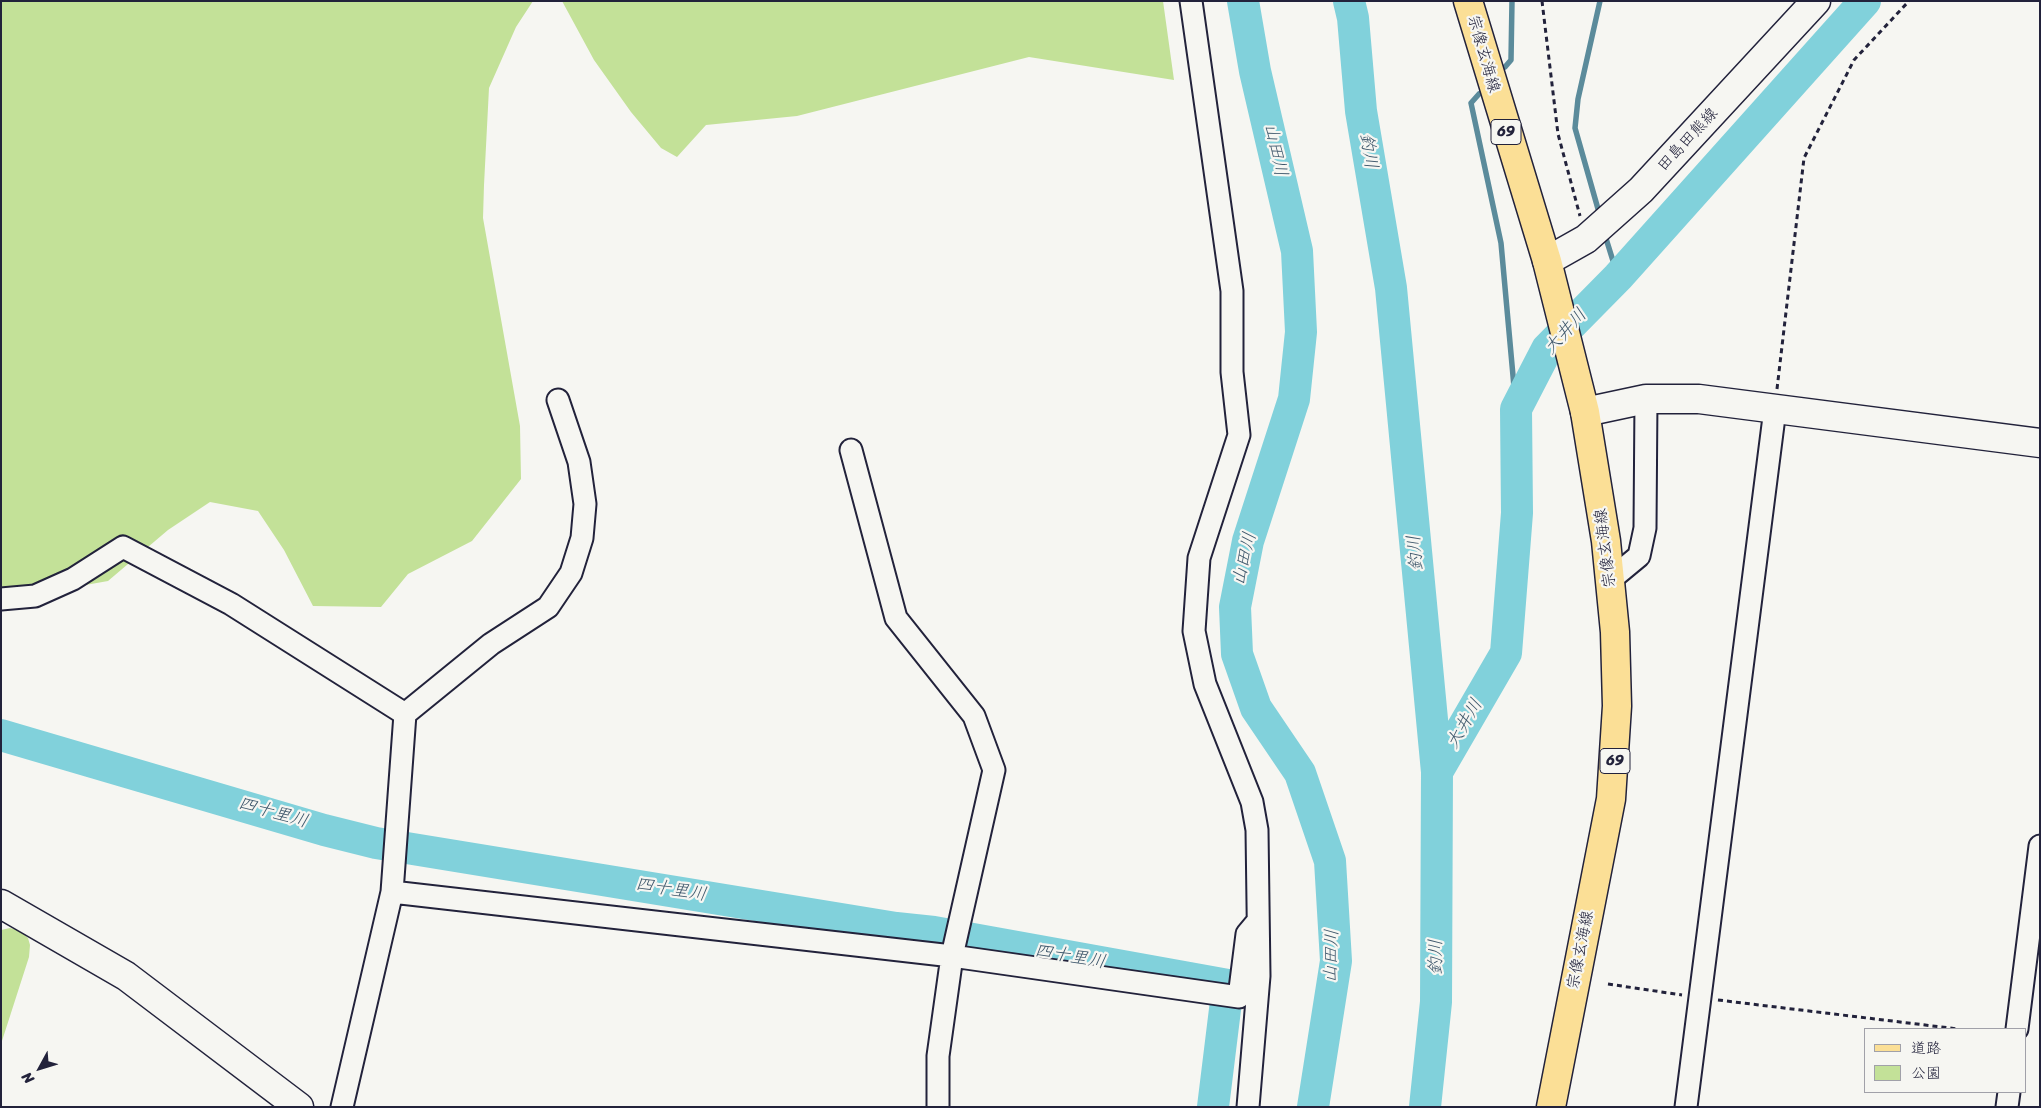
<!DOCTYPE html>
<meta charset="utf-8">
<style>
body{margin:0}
#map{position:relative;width:2041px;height:1108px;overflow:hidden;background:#f6f6f2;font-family:Sriracha,"Klee One",sans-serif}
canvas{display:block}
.frame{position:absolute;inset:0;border:2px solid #22223b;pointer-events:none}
.legend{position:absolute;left:1864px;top:1028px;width:162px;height:65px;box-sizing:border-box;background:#f6f6f2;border:1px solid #a1a1a9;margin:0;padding:6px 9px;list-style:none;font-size:15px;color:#22223b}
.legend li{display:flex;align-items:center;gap:10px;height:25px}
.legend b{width:25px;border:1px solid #a1a1a9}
.north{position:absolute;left:15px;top:1043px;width:50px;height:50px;-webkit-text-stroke:4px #f6f6f2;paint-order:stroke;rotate:231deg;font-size:14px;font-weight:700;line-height:20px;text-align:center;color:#22223b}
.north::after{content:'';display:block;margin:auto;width:18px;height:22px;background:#22223b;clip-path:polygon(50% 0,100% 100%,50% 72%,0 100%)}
</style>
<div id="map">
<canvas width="2041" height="1108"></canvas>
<div class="frame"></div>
<ul class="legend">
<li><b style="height:6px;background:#fbdf96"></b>道路</li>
<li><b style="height:14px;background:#c3e198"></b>公園</li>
</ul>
<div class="north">N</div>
</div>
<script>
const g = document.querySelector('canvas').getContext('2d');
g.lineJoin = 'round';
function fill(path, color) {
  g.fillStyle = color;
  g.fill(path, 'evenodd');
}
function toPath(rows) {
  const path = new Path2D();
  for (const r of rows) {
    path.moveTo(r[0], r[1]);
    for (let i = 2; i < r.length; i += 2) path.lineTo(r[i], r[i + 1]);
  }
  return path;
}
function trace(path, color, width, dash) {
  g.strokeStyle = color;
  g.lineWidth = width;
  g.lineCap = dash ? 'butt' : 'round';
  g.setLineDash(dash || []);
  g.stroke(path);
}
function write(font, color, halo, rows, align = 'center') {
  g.font = font + ' Sriracha,"Klee One",sans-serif';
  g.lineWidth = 4.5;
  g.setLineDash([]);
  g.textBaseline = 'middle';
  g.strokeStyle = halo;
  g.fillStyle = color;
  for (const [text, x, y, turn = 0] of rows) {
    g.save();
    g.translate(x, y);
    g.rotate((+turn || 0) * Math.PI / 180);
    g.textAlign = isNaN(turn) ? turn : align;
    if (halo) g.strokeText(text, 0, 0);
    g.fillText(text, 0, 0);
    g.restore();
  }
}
fill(toPath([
 [1,1,533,1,516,27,489,88,484,185,483,218,520,426,521,479,472,541,408,574,381,607,313,606,284,550,258,511,210,502,168,530,108,581,1,600],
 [562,1,1163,1,1174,80,1029,57,797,116,706,125,677,157,661,148,631,112,594,60],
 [10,928,21,931,28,938,30,945,29,957,1,1044,1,930]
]), '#c3e198');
trace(toPath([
 [1505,67,1511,60,1512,1],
 [1479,94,1471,103,1501,243,1516,409],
 [1600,216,1575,128,1578,99,1600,1],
 [1604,232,1618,277]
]), '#5b8b9b', 5.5);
trace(toPath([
 [1243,1,1255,71,1297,251,1301,332,1294,399,1248,541,1235,607,1237,654,1256,708,1300,773,1330,861,1336,961,1313,1107],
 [1349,1,1353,18,1361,111,1391,288,1437,772,1436,1002,1425,1107],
 [1,735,324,830,376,843,896,928,934,932,1228,985,1213,1107],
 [1437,772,1506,653,1517,513,1516,409,1547,349,1618,277,1865,1]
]), '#81d1db', 32);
const street = toPath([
 [1191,1,1232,291,1232,372,1239,435,1199,558,1194,631,1205,684,1252,802,1257,830,1259,976,1248,1107],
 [851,450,896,618,974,716,994,770,952,956,938,1056,938,1107],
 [1610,580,1639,556,1645,528,1646,399],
 [1,599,35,596,73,579,123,547,231,604,405,714],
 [392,892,952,956,1239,997,1247,934,1257,922],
 [2017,1029,2040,846],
 [342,1107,392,892,405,714,491,644,548,607,571,573,582,538,585,504,579,462,558,400],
 [1686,1107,1775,409],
 [2007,1107,2009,1092]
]);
const secondary = toPath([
 [1547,261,1586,239,1641,190,1816,1],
 [1585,412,1646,399,1699,399,2040,443],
 [1,904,126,976,299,1107]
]);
const primary = toPath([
 [1468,1,1547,261,1585,412,1606,541,1615,632,1617,706,1611,799,1551,1107]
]);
trace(street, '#22223b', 25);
trace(secondary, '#22223b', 31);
trace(primary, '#22223b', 31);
trace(toPath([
 [1542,1,1558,134,1580,216],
 [1777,389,1804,158,1854,60,1909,1],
 [1608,984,1682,995],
 [1718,1000,1958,1029]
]), '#22223b', 3, [5, 4]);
trace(street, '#f6f6f2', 21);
trace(secondary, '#f6f6f2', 28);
trace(primary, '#fbdf96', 28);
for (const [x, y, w] of [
 [1506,132,30],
 [1615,761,30]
]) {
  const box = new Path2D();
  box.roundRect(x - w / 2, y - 12.5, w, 25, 4);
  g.fillStyle = '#f6f6f2';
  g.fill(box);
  trace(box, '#22223b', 1);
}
write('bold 15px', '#22223b', null, [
 ["69",1506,132],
 ["69",1615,761]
]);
write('16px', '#22223b', '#f6f6f2', [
 ["宗像玄海線",1483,54,74],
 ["田島田熊線",1688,140,-47],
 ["宗像玄海線",1606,548,-97],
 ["宗像玄海線",1581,950,-79]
]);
write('italic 18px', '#3e576b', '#f6f6f2', [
 ["山田川",1275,150,78],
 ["釣川",1368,151,81],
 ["大井川",1566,332,-48],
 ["釣川",1416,553,-95],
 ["山田川",1245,559,-77],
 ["大井川",1465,724,-60],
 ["四十里川",273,813,16],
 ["四十里川",671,890,9],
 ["山田川",1332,956,-88],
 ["四十里川",1070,957,10],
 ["釣川",1436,957,-90]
]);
</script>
